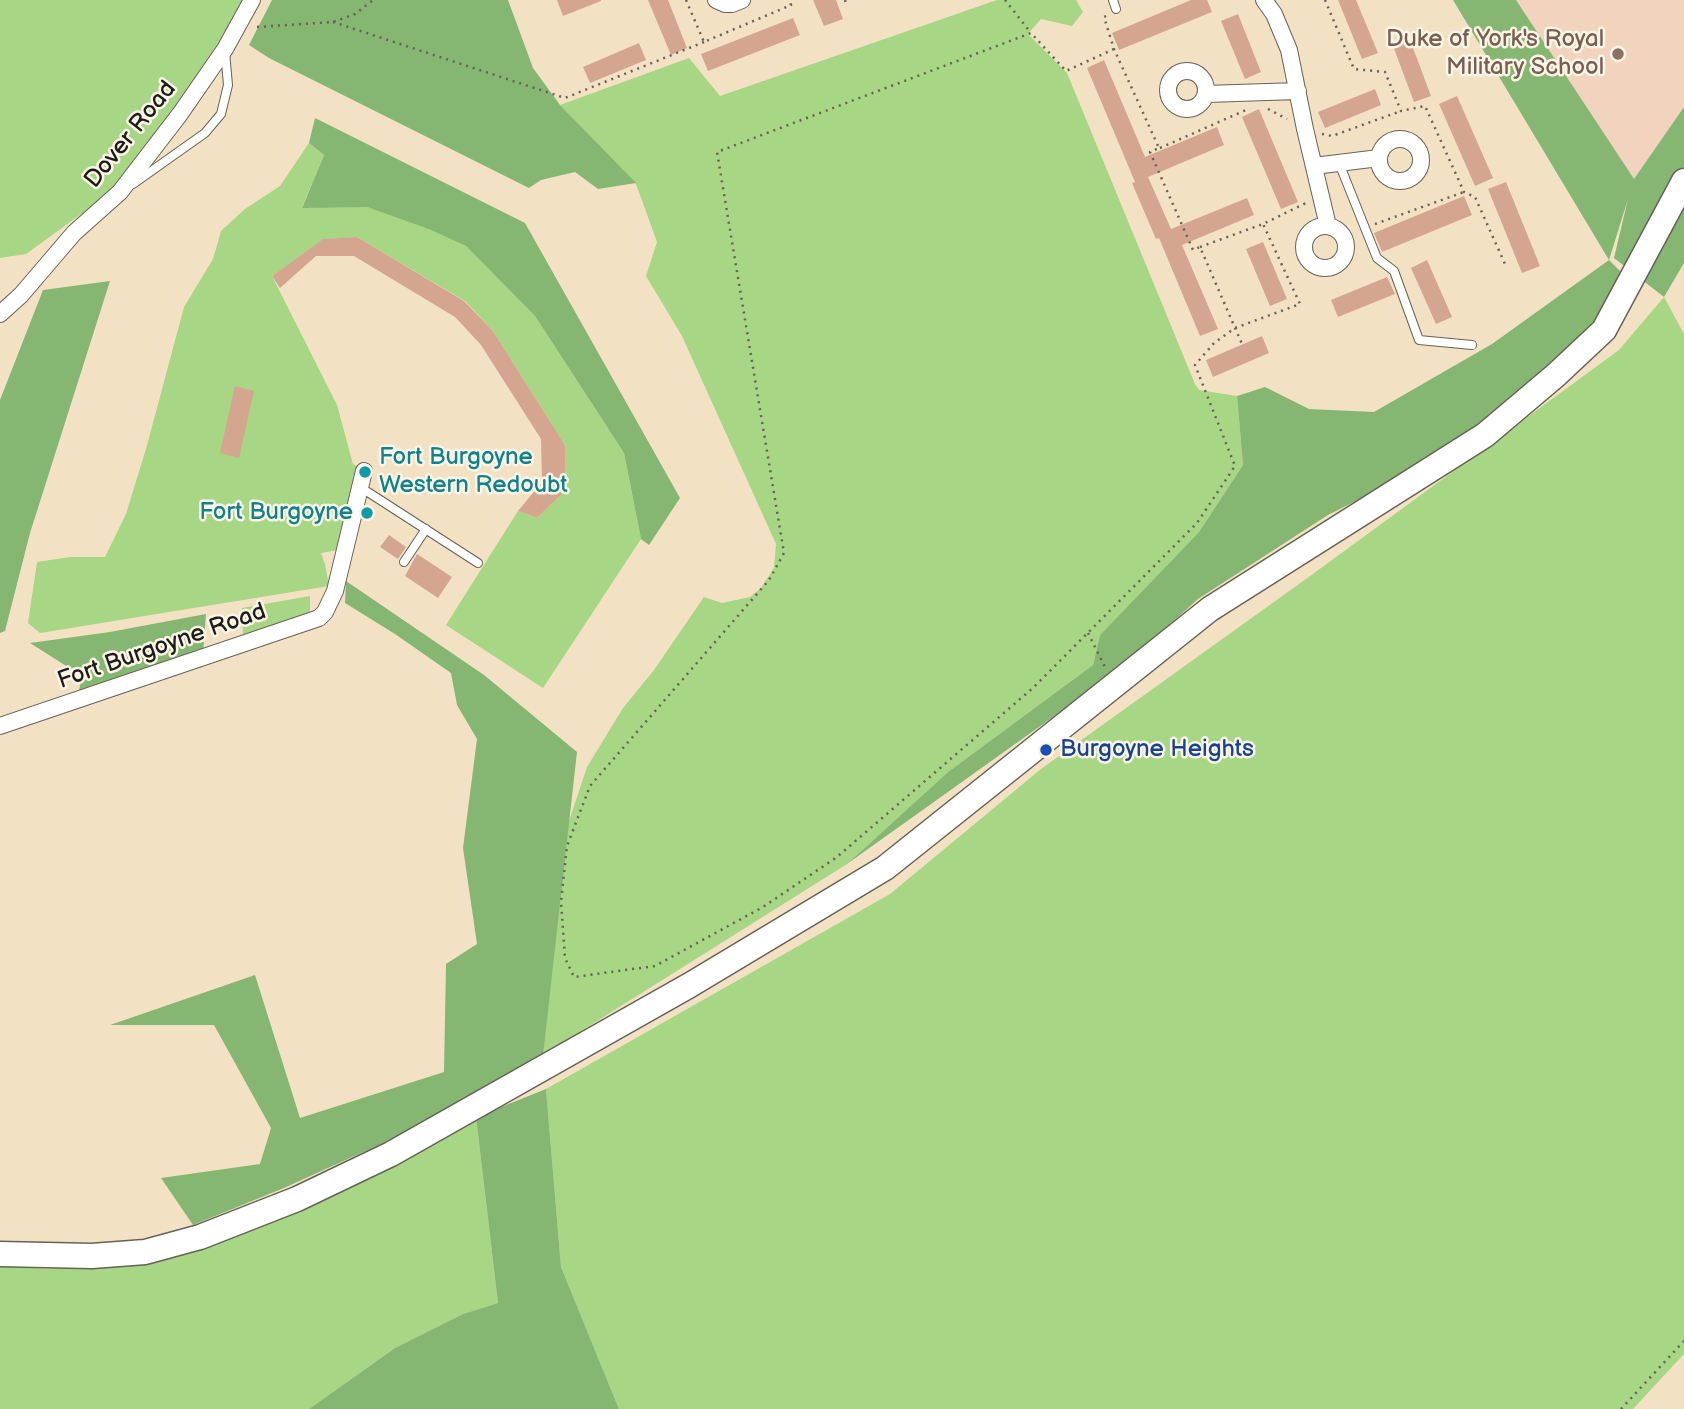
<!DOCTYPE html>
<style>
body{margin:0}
canvas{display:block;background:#f3e1c4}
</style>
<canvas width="1684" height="1409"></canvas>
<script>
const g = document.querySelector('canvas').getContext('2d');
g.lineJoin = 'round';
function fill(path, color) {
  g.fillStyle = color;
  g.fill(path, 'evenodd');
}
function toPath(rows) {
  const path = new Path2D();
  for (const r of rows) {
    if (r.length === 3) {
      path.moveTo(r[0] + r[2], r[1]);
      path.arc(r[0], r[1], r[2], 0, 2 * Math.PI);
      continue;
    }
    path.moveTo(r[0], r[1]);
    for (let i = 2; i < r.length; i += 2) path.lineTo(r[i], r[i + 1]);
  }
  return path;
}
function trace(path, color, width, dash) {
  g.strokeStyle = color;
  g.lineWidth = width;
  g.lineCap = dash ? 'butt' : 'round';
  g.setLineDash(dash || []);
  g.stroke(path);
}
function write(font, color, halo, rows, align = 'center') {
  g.font = font + ' "Balsamiq Sans",sans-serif';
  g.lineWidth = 5;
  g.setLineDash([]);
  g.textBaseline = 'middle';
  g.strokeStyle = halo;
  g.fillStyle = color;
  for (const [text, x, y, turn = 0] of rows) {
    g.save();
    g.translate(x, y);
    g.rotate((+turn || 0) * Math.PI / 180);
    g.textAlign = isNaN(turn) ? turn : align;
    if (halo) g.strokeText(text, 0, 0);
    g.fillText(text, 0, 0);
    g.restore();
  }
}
fill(toPath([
 [1516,0,1684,0,1684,107,1634,180]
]), '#f2d4be');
fill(toPath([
 [0,0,252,0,131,178,26,254,0,258],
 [997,0,1076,0,1083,12,1072,26,1041,19,1028,34,1067,73,1195,384,1199,390,1237,396,1243,465,1199,532,1100,635,1093,665,948,772,847,864,543,1055,544,896,587,767,623,708,654,670,704,597,722,603,750,597,761,588,774,568,776,544,682,336,646,276,657,242,636,184,560,105,689,58,720,96],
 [309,143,324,155,302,207,367,207,430,226,466,246,535,316,624,453,641,539,543,688,446,625,518,511,537,518,566,490,565,445,493,331,465,301,357,237,322,240,272,276,337,405,353,464,364,471,344,549,321,553,325,564,329,586,40,633,28,623,37,562,70,557,105,557,126,514,146,449,184,307,213,259,221,231,245,209,280,186],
 [1664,297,1684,334,1684,1354,1633,1409,619,1409,561,1267,546,1089,890,894,1041,769,1306,579,1619,350],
 [310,596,310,614,243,636,242,608],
 [476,1117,498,1303,463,1314,395,1348,309,1409,0,1409,0,1265,46,1269,92,1266,157,1257]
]), '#a7d684');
fill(toPath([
 [272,0,508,0,533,68,560,105,636,183,598,189,575,172,541,180,529,188,269,58,249,45],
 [1453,0,1516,0,1634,179,1684,107,1684,263,1664,297,1614,258,1628,199,1609,260,1630,281,1600,333,1475,441,1328,515,1198,599,1123,667,847,864,948,772,1093,665,1100,635,1199,532,1243,465,1237,396,1265,387,1309,409,1374,412,1492,344,1609,260],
 [315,118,525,223,680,498,649,545,641,539,624,453,535,316,466,246,429,229,367,207,302,208,324,155,309,143],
 [110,281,30,533,5,631,0,633,0,400,43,290],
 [346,581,484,675,577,752,543,1055,460,1108,284,1188,193,1225,161,1178,260,1164,271,1128,214,1025,110,1025,255,975,300,1118,444,1072,446,964,477,944,463,848,477,739,457,705,451,673,395,634,345,603],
 [206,614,203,653,78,695,82,676,30,643,110,632],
 [546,1089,561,1267,619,1409,309,1409,395,1348,463,1314,498,1303,476,1117]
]), '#85b772');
fill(toPath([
 [557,0,601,0,601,1,563,16],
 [648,0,668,0,687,48,671,55],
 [813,0,836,0,843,19,824,26],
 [1191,0,1207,0,1212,12,1119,50,1112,33],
 [1338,0,1356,0,1378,53,1362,59],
 [1238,14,1261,72,1245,79,1221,21],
 [793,18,800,35,708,71,701,54],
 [1410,40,1431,96,1414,102,1393,46],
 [639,43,646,60,590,83,583,67],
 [1104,60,1145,157,1217,127,1224,145,1148,177,1171,229,1247,198,1254,215,1182,245,1218,329,1200,336,1159,238,1156,239,1132,183,1135,182,1087,68],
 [1375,89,1381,105,1325,128,1318,112],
 [1457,96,1493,178,1475,186,1439,104],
 [1259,109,1298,202,1281,209,1242,117],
 [1506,182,1540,266,1522,273,1488,189],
 [1464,196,1472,215,1382,252,1374,233],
 [357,237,464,301,493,331,565,445,566,490,537,518,518,511,542,482,541,439,481,345,455,317,354,256,316,256,280,288,272,276,323,239],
 [1263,242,1287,299,1270,306,1246,249],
 [1427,260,1452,317,1436,324,1411,268],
 [1387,277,1395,294,1338,317,1331,300],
 [1262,336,1269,353,1213,377,1206,360],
 [235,386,254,391,239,458,220,453],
 [389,535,406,547,398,559,380,547],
 [417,554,452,577,438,598,405,576]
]), '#d4a690');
const lane = toPath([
 [1113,0,1116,9],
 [1339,163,1377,258,1394,271,1419,340,1472,345],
 [133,184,205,133,221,114,228,85,225,52],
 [360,487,478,563],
 [404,562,426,529]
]);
const street = toPath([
 [716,0,725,4,732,4,742,0],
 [1264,0,1274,14,1289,50,1305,129,1328,226],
 [1187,90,19],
 [1206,94,1298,91],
 [1400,160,21],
 [1314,166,1379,158],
 [1325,247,21],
 [0,314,21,295,74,233,120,192,180,114,225,49,252,0],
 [0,726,319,618,325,612,335,591,364,471]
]);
const primary = toPath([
 [0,1254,92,1256,145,1252,200,1237,297,1199,391,1154,690,985,885,868,1210,609,1485,435,1556,375,1604,330,1684,181]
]);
trace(lane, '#676157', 10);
trace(street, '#676157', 18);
trace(primary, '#676157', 27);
trace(toPath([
 [686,0,704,42,791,5,789,0],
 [845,0,846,3],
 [1005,0,1031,33],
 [1325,0,1354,69,1385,72,1401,111,1425,106,1464,192,1475,197,1505,264],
 [1106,16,1104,17,1114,49,1159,148,1150,152,1193,250,1200,247,1242,344],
 [333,22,565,98,704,42],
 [257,27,333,22,355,14,373,0],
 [1114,49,1066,71,1031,33,717,152,784,553,769,580,590,786,567,846,561,902,565,958,574,977,655,966,763,907,837,857,1034,687,1197,523,1235,466,1195,365,1214,343,1235,328,1300,304,1263,224],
 [1268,109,1287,119],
 [1322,134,1332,136,1401,111],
 [1160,148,1246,110],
 [1375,224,1464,192],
 [1200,247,1263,224,1306,203],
 [1088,633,1105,667],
 [1621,1409,1684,1341]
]), '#676157', 2.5, [2, 5]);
trace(lane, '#fff', 8);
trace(street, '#fff', 16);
trace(primary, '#fff', 24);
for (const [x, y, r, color] of [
 [1618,54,7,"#8d6e63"],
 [365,472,7,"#0f9aa8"],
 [367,513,7,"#0f9aa8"],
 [1046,750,7,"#1a4fb4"]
]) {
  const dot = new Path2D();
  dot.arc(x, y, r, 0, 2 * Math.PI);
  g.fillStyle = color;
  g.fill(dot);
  trace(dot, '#fcf5e5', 2.5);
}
write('24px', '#785e54', '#fcf5e5', [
 ["Duke of York's Royal",1604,40],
 ["Military School",1604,68]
], 'right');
write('24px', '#1c1c1c', '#fcf5e5', [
 ["Dover Road",131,135,-51],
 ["Fort Burgoyne Road",162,647,-19]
]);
write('24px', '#0d838f', '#fcf5e5', [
 ["Fort Burgoyne",379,458],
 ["Western Redoubt",379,486],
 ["Fort Burgoyne",353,513,"right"]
], 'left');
write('24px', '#164399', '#fcf5e5', [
 ["Burgoyne Heights",1060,750]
], 'left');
</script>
